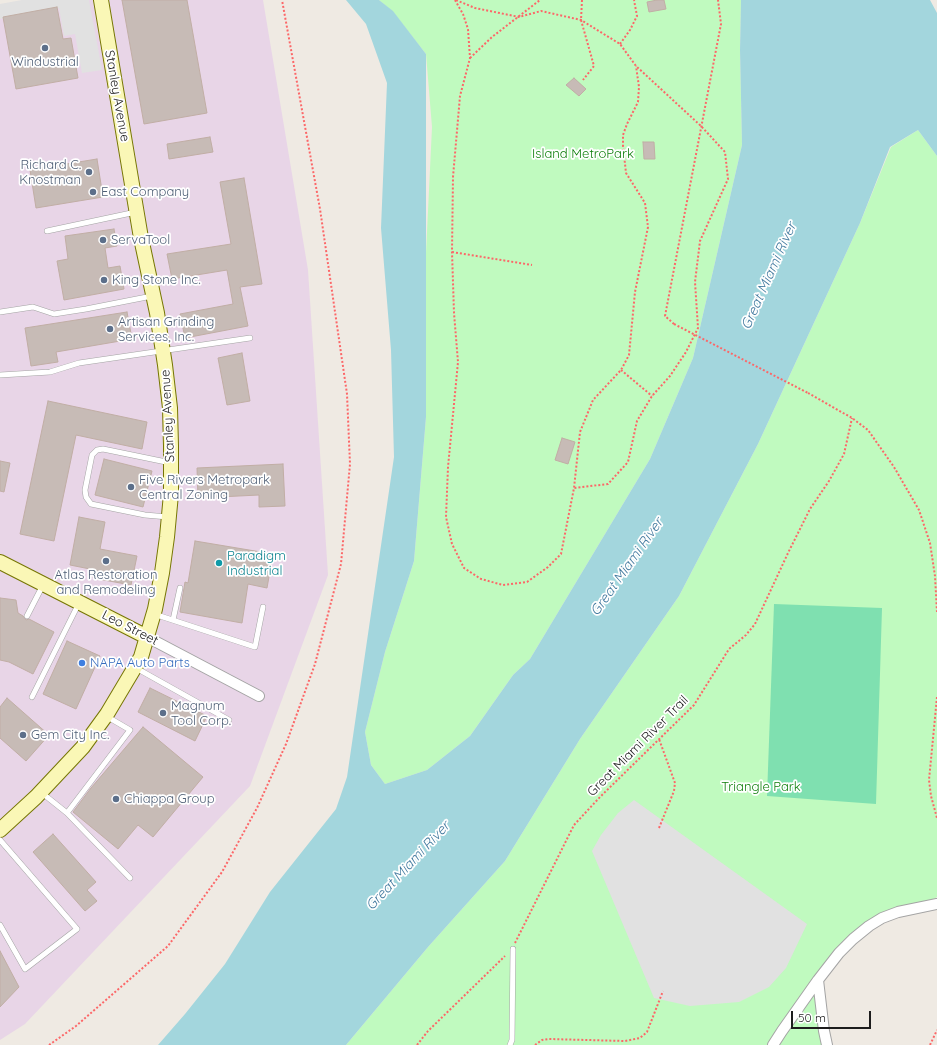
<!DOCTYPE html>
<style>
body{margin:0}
#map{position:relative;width:937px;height:1045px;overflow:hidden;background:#efeae3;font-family:Quicksand,sans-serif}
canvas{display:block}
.scale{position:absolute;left:791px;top:1011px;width:80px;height:18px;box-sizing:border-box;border:2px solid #1d1d1d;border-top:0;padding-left:5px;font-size:12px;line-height:14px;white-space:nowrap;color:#1d1d1d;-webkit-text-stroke:3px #fff;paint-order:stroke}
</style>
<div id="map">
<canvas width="937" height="1045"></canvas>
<div class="scale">50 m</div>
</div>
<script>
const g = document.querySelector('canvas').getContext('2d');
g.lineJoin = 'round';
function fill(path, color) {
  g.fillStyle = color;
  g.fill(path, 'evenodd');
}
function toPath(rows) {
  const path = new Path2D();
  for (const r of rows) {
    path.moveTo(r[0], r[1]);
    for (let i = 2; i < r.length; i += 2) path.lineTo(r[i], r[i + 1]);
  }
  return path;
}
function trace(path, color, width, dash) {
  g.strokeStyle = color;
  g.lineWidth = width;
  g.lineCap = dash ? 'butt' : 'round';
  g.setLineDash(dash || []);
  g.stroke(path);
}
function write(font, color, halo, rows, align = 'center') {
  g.font = font + ' Quicksand,sans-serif';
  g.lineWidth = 3.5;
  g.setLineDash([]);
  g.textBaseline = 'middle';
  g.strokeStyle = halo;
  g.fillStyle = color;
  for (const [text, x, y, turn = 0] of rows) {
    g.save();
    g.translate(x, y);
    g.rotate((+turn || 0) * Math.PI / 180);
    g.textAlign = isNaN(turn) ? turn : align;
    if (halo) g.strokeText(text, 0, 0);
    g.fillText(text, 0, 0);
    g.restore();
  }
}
fill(toPath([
 [30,0,263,0,308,270,328,575,250,786,25,1024,0,1040,0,5]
]), '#e8d5e7');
fill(toPath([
 [379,0,741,0,740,50,742,145,693,358,650,459,530,659,513,675,470,736,427,770,385,784,371,765,365,732,385,652,414,561,426,417,425,274,432,127,426,54,393,12],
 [918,130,937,156,937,897,920,907,869,926,818,980,827,1045,346,1045,428,947,505,861,580,739,679,596,758,444,860,223,891,147]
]), '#c0fabf');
fill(toPath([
 [774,604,882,608,876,804,767,796]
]), '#7fe0b0');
fill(toPath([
 [22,0,89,0,102,70,82,73,75,34,64,36,59,8,0,19,0,4],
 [634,800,807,924,786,968,769,987,739,1002,690,1006,654,998,592,851,601,835,618,813]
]), '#e1e1e1');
fill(toPath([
 [346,0,379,0,393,11,426,54,426,417,414,561,385,652,365,732,371,765,385,784,427,770,470,736,513,675,530,659,650,459,693,358,742,145,740,50,741,0,930,0,937,13,937,156,918,130,890,147,860,223,758,444,679,596,580,739,505,861,428,947,346,1045,158,1045,185,1014,225,964,270,892,336,809,347,777,394,457,391,350,381,228,387,83,366,24]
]), '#a3d6dd');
const building = toPath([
 [122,0,187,0,207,113,144,124,122,0],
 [657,0,664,0,666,9,649,12,647,2,657,0],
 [57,7,63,39,71,38,78,78,16,89,3,17,57,7],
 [574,78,586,89,579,96,566,85,574,78],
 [210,137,213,152,169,159,167,144,210,137],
 [643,142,654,142,655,159,644,159,643,142],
 [97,159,103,197,36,208,30,170,97,159],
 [244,178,262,284,240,287,248,326,185,338,180,314,233,304,227,270,172,279,167,254,231,244,220,182,244,178],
 [114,229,117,246,105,248,108,268,120,266,124,289,64,300,57,261,68,259,65,236,114,229],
 [127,312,132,339,56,352,58,362,31,366,25,328,127,312],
 [242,353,250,401,227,405,218,358,242,353],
 [48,401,147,422,142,449,76,435,54,541,20,534,48,401],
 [562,438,575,442,568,464,555,460,562,438],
 [104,459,152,471,143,507,95,495,104,459],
 [0,461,10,463,4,492,0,491,0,461],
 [283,464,285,506,259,507,259,495,198,498,197,468,283,464],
 [79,517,105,522,100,549,137,556,131,585,93,578,95,570,70,565,79,517],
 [195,541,273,554,267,588,248,584,242,623,180,612,185,582,188,583,195,541],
 [0,598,16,600,18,613,23,616,26,620,29,619,54,632,33,674,9,662,0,660,0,598],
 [67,641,100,656,76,709,43,694,67,641],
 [150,688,207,716,195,741,138,712,150,688],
 [7,698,49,735,26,761,0,738,0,707,7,698],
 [143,727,203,777,153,837,138,825,118,849,73,812,91,788,143,727],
 [53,834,96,882,87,890,97,901,85,911,33,852,53,834],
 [0,951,19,987,0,1007,0,951]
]);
fill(building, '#c7bbb6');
trace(building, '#c1aea5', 1);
const lane = toPath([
 [47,231,136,212],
 [0,312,33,307,54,314,86,309,152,296],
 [0,375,50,372,79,363,250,338],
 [168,517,145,515,91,504,86,497,85,490,92,455,97,450,103,449,171,463],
 [154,614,255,647,263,607],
 [27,616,43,585],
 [173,620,180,588],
 [136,668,229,720],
 [32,697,79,603],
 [42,793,67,813,130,730,106,716],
 [67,813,130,878],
 [0,840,77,929,25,969,0,925],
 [510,1045,512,1040,513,949]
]);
const street = toPath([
 [147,637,259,696],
 [818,980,824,1031,827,1045],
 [773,1045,782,1031,818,980,839,953,853,939,869,926,882,918,898,912,937,904]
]);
const secondary = toPath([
 [0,562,147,637],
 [0,830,36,797,83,747,107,714,141,657,155,609,162,573,167,537,171,494,171,446,170,408,165,365,157,313,141,238,101,0]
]);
trace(lane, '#a4a4a4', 6);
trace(street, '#a4a4a4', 12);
trace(secondary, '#767603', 16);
trace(toPath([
 [455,0,463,14,468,29,470,58,460,96,453,177,452,252,454,313,458,362,448,467,446,517,452,544,464,568,481,579,503,585,527,582,548,567,561,554,574,488,580,432,593,400,621,370,629,355,635,292,648,227,645,203,626,173,623,146,623,135,627,124,638,102,639,87,636,66],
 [456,0,475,8,519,17,541,11,581,20,620,44,636,66,701,126,725,152,728,179,700,241,695,282,698,328,686,352,670,376,652,396,637,421,628,462,608,484,574,488],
 [582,0,581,20,594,66,583,80],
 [620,44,630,30,637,16,634,0],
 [470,58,492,37,540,0],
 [452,252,532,265],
 [674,324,665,316,721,24,718,0],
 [621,370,652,396],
 [808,393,852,418,868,430,894,467,919,510,930,543,935,576,937,612],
 [937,697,929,780,931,796,937,818],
 [659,828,674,791,675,783,659,739],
 [515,943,574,825,600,797,694,705,729,649,746,635,755,624,788,553,810,509,829,481,844,454,852,418],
 [49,1045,76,1026,168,946,222,872,257,808,286,744,315,664,341,564,350,464,347,394,320,209,282,0],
 [417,1045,428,1031,505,956],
 [535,1045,542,1040,549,1039,625,1041,640,1038,647,1032,663,991],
 [930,1045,937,1030]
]), '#fc6768', 2, [2, 2]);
trace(lane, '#fff', 5);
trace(street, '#fff', 10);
trace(secondary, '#faf7b6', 14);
trace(toPath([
 [674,324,808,393]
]), '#fc6768', 2, [2, 2]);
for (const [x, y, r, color] of [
 [45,48,4,"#5c6f8a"],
 [89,172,4,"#5c6f8a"],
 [93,192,4,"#5c6f8a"],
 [103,240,4,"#5c6f8a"],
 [104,280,4,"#5c6f8a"],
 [110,329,4,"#5c6f8a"],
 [131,487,4,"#5c6f8a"],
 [106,561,4,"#5c6f8a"],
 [219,563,4,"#0f9aa8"],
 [82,663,4,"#3f7fe0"],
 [163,713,4,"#5c6f8a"],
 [23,735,4,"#5c6f8a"],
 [116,799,4,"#5c6f8a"]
]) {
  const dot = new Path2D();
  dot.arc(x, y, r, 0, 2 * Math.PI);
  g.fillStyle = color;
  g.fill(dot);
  trace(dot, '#fff', 1.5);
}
write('13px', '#4e5e75', '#fff', [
 ["Windustrial",45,62,"center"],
 ["Richard C.",81,165,"right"],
 ["Knostman",81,180,"right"],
 ["East Company",101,192],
 ["ServaTool",111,240],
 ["King Stone Inc.",112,280],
 ["Artisan Grinding",118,322],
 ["Services, Inc.",118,337],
 ["Five Rivers Metropark",139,480],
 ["Central Zoning",139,495],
 ["Atlas Restoration",106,575,"center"],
 ["and Remodeling",106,590,"center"],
 ["Magnum",171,706],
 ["Tool Corp.",171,721],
 ["Gem City Inc.",31,735],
 ["Chiappa Group",124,799]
], 'left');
write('13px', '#1d1d1d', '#fff', [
 ["Stanley Avenue",117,96,80],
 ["Stanley Avenue",168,416,-93],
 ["Leo Street",130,628,27],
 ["Great Miami River Trail",638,746,-45]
]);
write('13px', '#0c7e09', '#fff', [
 ["Island MetroPark",583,154],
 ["Triangle Park",761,787]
]);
write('13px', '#0d838f', '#fff', [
 ["Paradigm",227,556],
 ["Industrial",227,571]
], 'left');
write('13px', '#366cbe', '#fff', [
 ["NAPA Auto Parts",90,663]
], 'left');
write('italic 14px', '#427a9f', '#fff', [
 ["Great Miami River",769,276,-66],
 ["Great Miami River",627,567,-55],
 ["Great Miami River",408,866,-47]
]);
</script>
